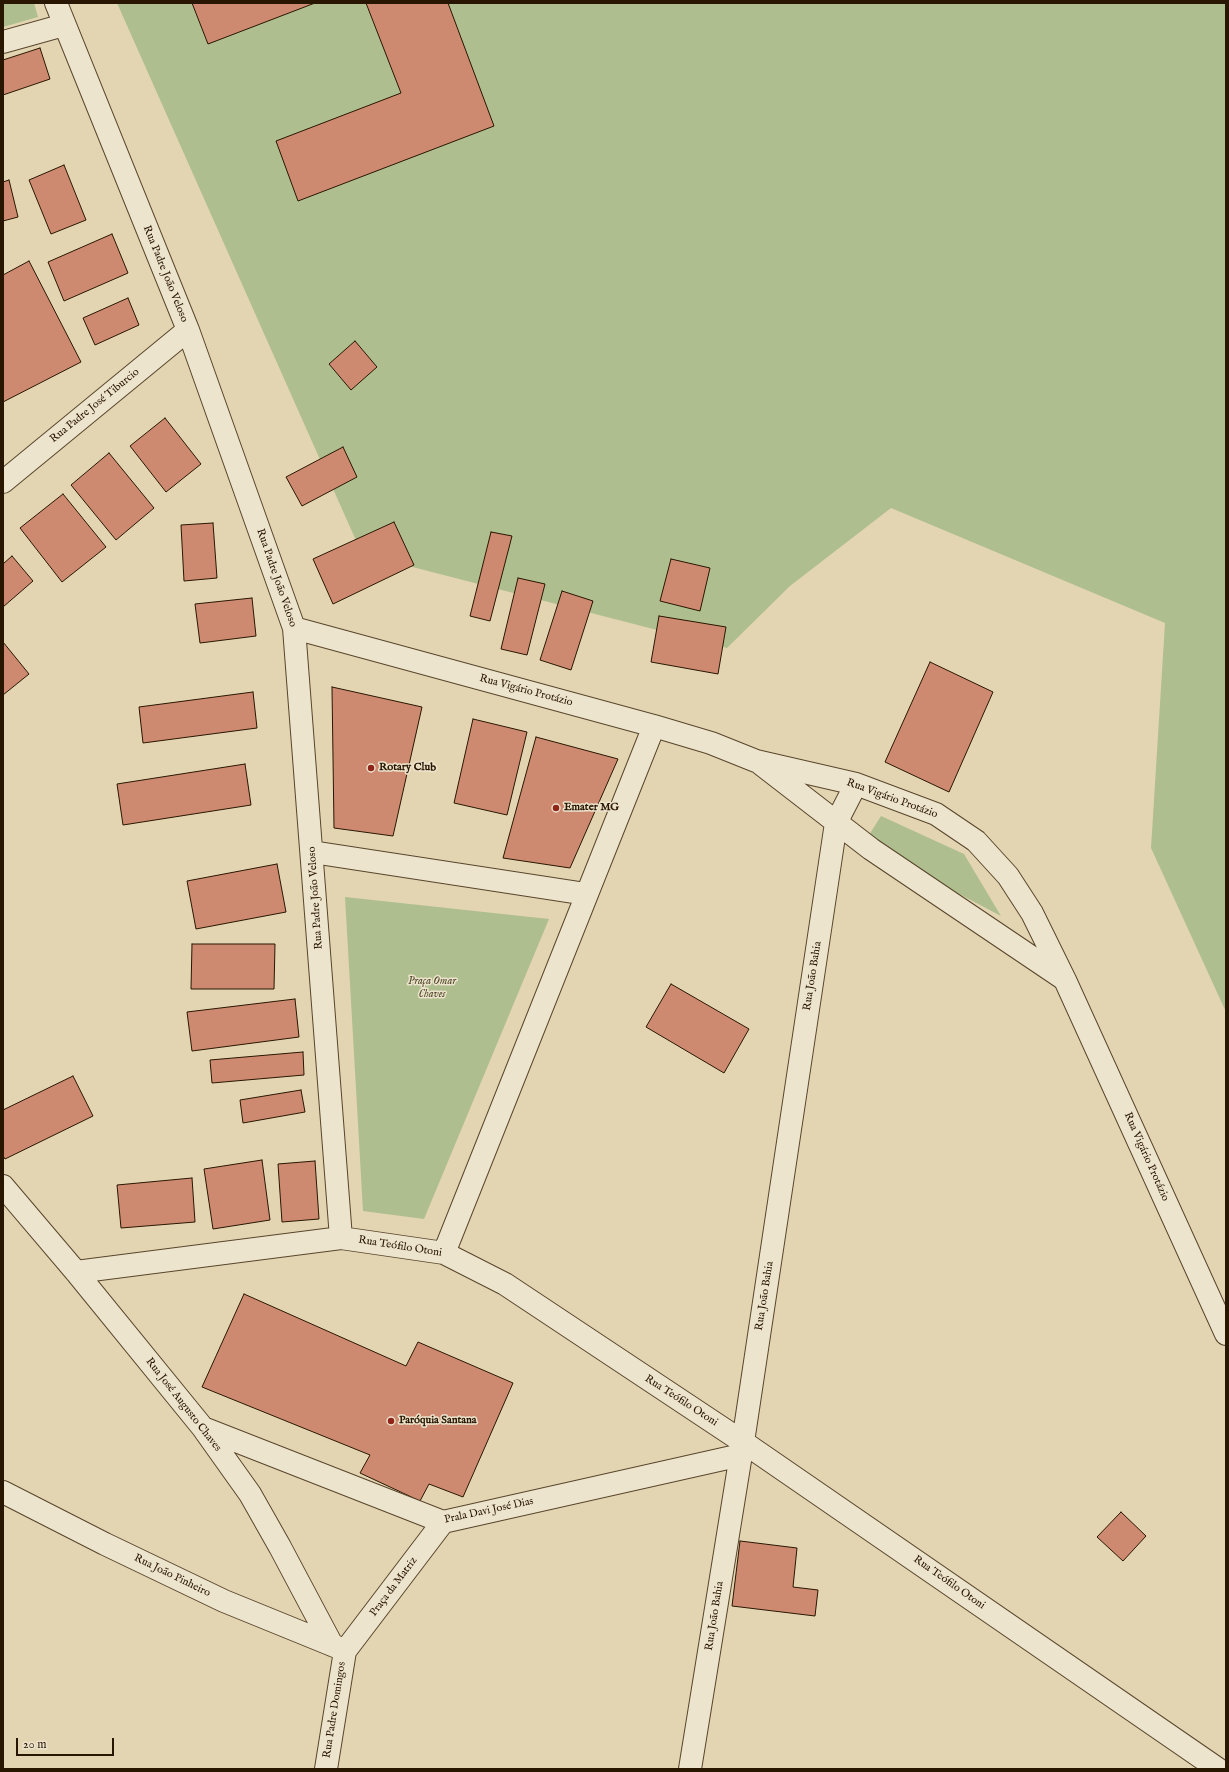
<!DOCTYPE html>
<meta charset="utf-8">
<style>
body{margin:0}
#map{position:relative;width:1229px;height:1772px;overflow:hidden;background:#e3d5b2;font-family:"IM FELL English",serif}
canvas{display:block}
.frame{position:absolute;inset:0;border:4px solid #291600;pointer-events:none}
.scale{position:absolute;left:16px;top:1738px;width:98px;height:18px;box-sizing:border-box;border:2px solid #291600;border-top:0;padding-left:5px;font-size:12px;line-height:14px;white-space:nowrap;color:#291600;-webkit-text-stroke:3px #ede4cd;paint-order:stroke}
</style>
<div id="map">
<canvas width="1229" height="1772"></canvas>
<div class="frame"></div>
<div class="scale">20 m</div>
</div>
<script>
const g = document.querySelector('canvas').getContext('2d');
g.lineJoin = 'round';
function fill(path, color) {
  g.fillStyle = color;
  g.fill(path, 'evenodd');
}
function toPath(rows) {
  const path = new Path2D();
  for (const r of rows) {
    path.moveTo(r[0], r[1]);
    for (let i = 2; i < r.length; i += 2) path.lineTo(r[i], r[i + 1]);
  }
  return path;
}
function trace(path, color, width, dash) {
  g.strokeStyle = color;
  g.lineWidth = width;
  g.lineCap = dash ? 'butt' : 'round';
  g.setLineDash(dash || []);
  g.stroke(path);
}
function write(font, color, halo, rows, align = 'center') {
  g.font = font + ' "IM FELL English",serif';
  g.lineWidth = 3;
  g.setLineDash([]);
  g.textBaseline = 'middle';
  g.strokeStyle = halo;
  g.fillStyle = color;
  for (const [text, x, y, turn = 0] of rows) {
    g.save();
    g.translate(x, y);
    g.rotate((+turn || 0) * Math.PI / 180);
    g.textAlign = isNaN(turn) ? turn : align;
    if (halo) g.strokeText(text, 0, 0);
    g.fillText(text, 0, 0);
    g.restore();
  }
}
fill(toPath([
 [3,3,34,3,38,17,3,27],
 [117,3,1226,3,1226,1012,1151,848,1165,623,891,508,790,586,727,648,362,554],
 [881,816,964,854,1001,916,948,888,869,835],
 [345,897,549,919,424,1219,363,1211]
]), '#afbe8f');
const building = toPath([
 [192,3,315,3,208,44,192,3],
 [366,3,448,3,494,126,298,201,276,141,401,93,366,3],
 [40,48,50,79,3,95,3,60,40,48],
 [64,165,86,220,51,234,29,180,64,165],
 [9,180,18,217,3,221,3,182,9,180],
 [112,234,128,273,64,301,48,262,112,234],
 [29,261,81,362,3,402,3,275,29,261],
 [128,298,139,325,95,345,83,318,128,298],
 [355,341,377,367,351,390,329,364,355,341],
 [165,418,201,464,166,492,130,446,165,418],
 [343,447,357,477,302,506,286,477,343,447],
 [109,453,154,508,116,540,71,485,109,453],
 [63,494,106,547,62,582,20,528,63,494],
 [394,522,414,565,333,604,313,559,394,522],
 [213,523,217,578,184,581,181,525,213,523],
 [491,532,512,536,490,621,470,616,491,532],
 [12,556,33,581,3,607,3,564,12,556],
 [671,559,710,568,700,611,660,601,671,559],
 [518,578,545,584,527,655,501,649,518,578],
 [562,591,593,601,571,670,540,660,562,591],
 [252,598,256,636,200,643,195,604,252,598],
 [659,616,726,627,718,674,651,662,659,616],
 [3,642,29,674,3,695,3,642],
 [930,662,993,692,949,792,885,762,930,662],
 [332,687,422,707,393,836,334,828,332,687],
 [253,692,257,728,143,743,139,707,253,692],
 [473,719,527,732,507,815,454,803,473,719],
 [536,737,618,759,570,868,503,858,536,737],
 [245,764,251,805,123,825,117,784,245,764],
 [277,864,286,912,196,929,187,881,277,864],
 [192,944,275,944,274,989,191,989,192,944],
 [671,984,749,1029,724,1073,646,1027,671,984],
 [295,999,299,1037,192,1051,187,1012,295,999],
 [303,1052,304,1075,212,1083,210,1060,303,1052],
 [73,1076,93,1116,5,1159,3,1156,3,1110,73,1076],
 [301,1090,305,1112,243,1123,240,1100,301,1090],
 [262,1160,270,1220,213,1229,204,1169,262,1160],
 [315,1161,319,1219,282,1222,278,1164,315,1161],
 [192,1178,195,1222,121,1228,117,1185,192,1178],
 [244,1294,406,1366,418,1342,513,1383,463,1497,429,1484,420,1501,360,1473,370,1455,202,1387,244,1294],
 [1121,1512,1146,1536,1123,1561,1097,1537,1121,1512],
 [740,1541,797,1548,793,1587,818,1590,815,1616,732,1606,740,1541]
]);
fill(building, '#cd8a71');
trace(building, '#291600', 1);
const street = toPath([
 [56,3,188,330,294,628,341,1238],
 [3,42,64,25],
 [3,482,188,330],
 [294,628,654,726,711,743,756,761,856,784,936,814,976,841,1008,876,1032,913,1065,980,1226,1334],
 [761,764,871,849,1064,979],
 [312,852,586,894],
 [3,1186,76,1272,203,1428,250,1494,280,1547,332,1645],
 [444,1253,654,726],
 [76,1272,341,1238,444,1253,505,1284,743,1442,1218,1769],
 [203,1428,443,1522,741,1455],
 [3,1492,105,1544,224,1601,337,1647],
 [326,1769,345,1651,443,1522],
 [690,1769,743,1442,836,823,856,784]
]);
trace(street, '#58462c', 24);
trace(street, '#ede4cd', 22);
for (const [x, y, r, color] of [
 [371,768,4,"#8f2418"],
 [556,808,4,"#8f2418"],
 [391,1421,4,"#8f2418"]
]) {
  const dot = new Path2D();
  dot.arc(x, y, r, 0, 2 * Math.PI);
  g.fillStyle = color;
  g.fill(dot);
  trace(dot, '#ede4cd', 1.5);
}
write('11px', '#291600', '#ede4cd', [
 ["Rua Padre João Veloso",165,274,68],
 ["Rua Padre José Tiburcio",95,406,-39],
 ["Rua Padre João Veloso",276,578,71],
 ["Rua Vigário Protázio",526,691,15],
 ["Rua Vigário Protázio",892,799,20],
 ["Rua Padre João Veloso",316,898,-94],
 ["Rua João Bahia",813,976,-81],
 ["Rua Vigário Protázio",1146,1157,66],
 ["Rua Teófilo Otoni",400,1247,9],
 ["Rua João Bahia",765,1296,-81],
 ["Rua Teófilo Otoni",681,1401,33],
 ["Rua José Augusto Chaves",183,1405,52],
 ["Prala Davi José Dias",489,1511,-12],
 ["Rua João Pinheiro",172,1576,26],
 ["Rua Teófilo Otoni",949,1583,35],
 ["Praça da Matriz",394,1587,-53],
 ["Rua João Bahia",715,1616,-81],
 ["Rua Padre Domingos",335,1710,-81]
]);
write('bold 11px', '#291600', '#ede4cd', [
 ["Rotary Club",379,768],
 ["Emater MG",564,808],
 ["Paróquia Santana",399,1421]
], 'left');
write('italic 11px', '#51482b', '#ede4cd', [
 ["Praça Omar",432,982],
 ["Chaves",432,995]
]);
</script>
